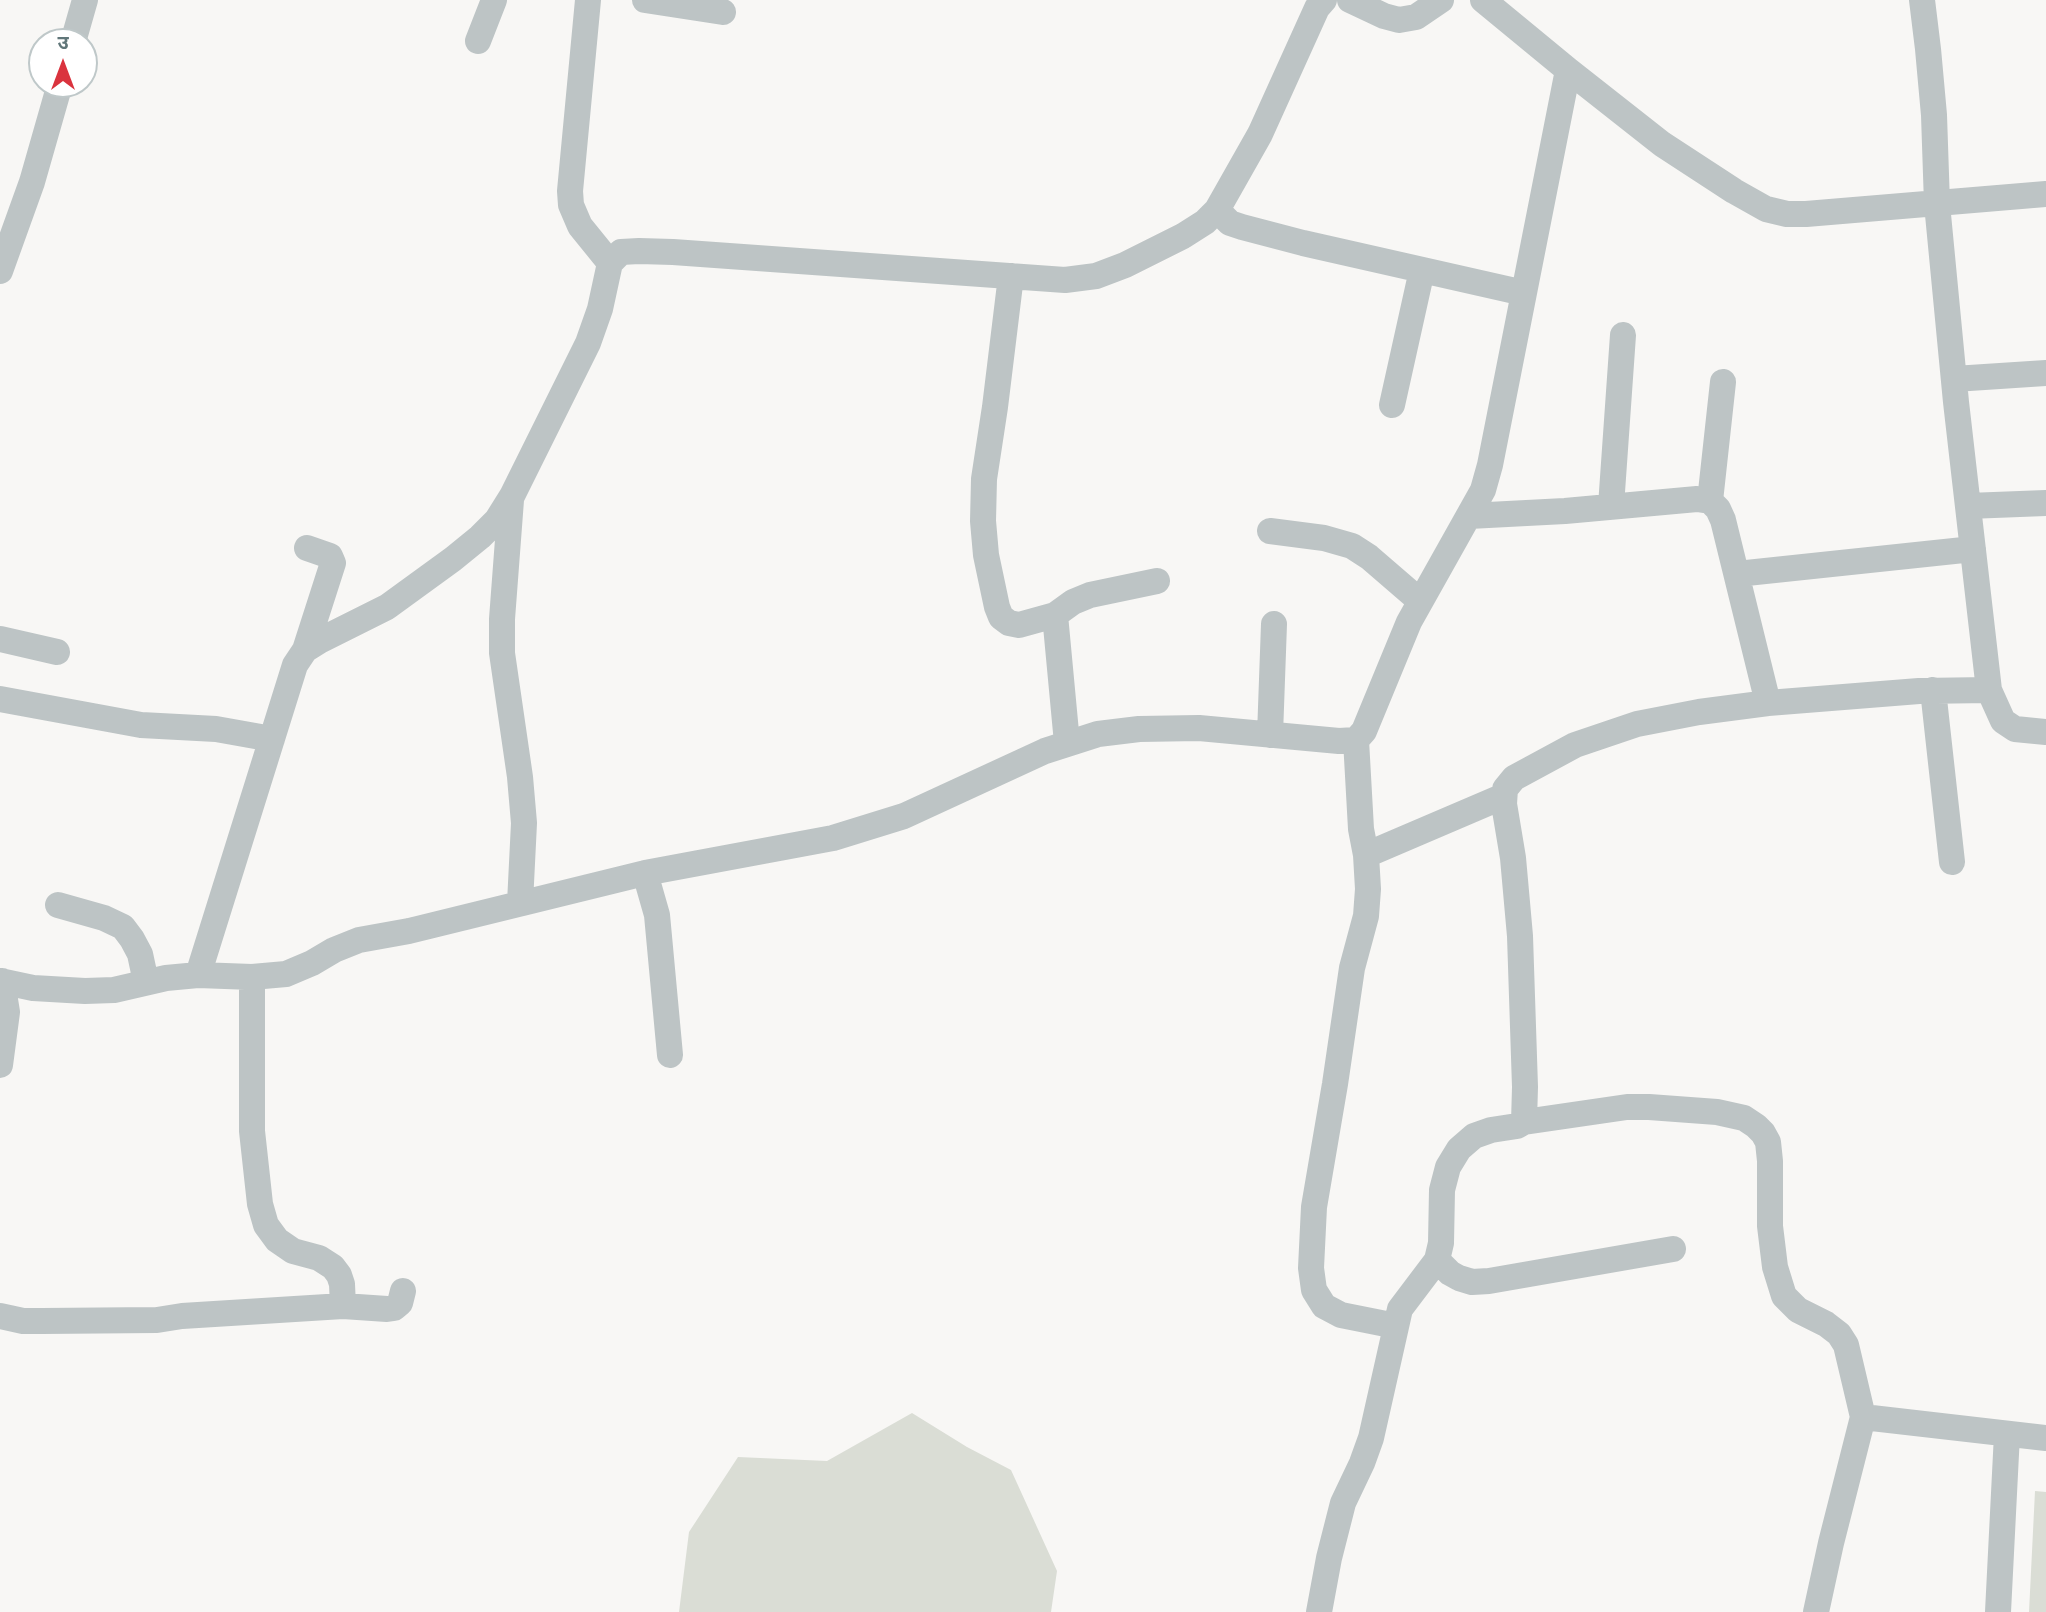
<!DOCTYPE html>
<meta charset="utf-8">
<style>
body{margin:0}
#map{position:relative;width:2046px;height:1612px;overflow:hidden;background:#f8f7f5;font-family:"Source Sans 3","Noto Sans Devanagari",sans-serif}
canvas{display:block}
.north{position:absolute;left:28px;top:28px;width:70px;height:70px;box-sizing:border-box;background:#fff;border:2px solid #bfc8c9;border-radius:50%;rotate:0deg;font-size:19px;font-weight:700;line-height:28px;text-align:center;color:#607679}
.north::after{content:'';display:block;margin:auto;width:24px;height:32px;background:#da333e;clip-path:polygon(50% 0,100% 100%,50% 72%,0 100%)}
</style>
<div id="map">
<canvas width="2046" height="1612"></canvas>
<div class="north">उ</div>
</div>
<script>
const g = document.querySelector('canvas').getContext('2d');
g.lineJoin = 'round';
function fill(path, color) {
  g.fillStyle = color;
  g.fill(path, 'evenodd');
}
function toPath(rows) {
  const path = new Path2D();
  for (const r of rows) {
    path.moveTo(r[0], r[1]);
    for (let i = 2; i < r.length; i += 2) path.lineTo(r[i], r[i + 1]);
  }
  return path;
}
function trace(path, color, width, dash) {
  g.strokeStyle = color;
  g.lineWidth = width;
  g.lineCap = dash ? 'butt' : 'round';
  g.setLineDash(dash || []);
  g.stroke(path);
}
fill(toPath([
 [912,1413,967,1447,1011,1470,1057,1571,1051,1612,679,1612,689,1532,738,1457,827,1461],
 [2035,1491,2046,1492,2046,1612,2029,1612]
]), '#daddd5');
trace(toPath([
 [588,0,570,191,571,205,580,226,610,263],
 [645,0,723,12],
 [1350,0,1384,16,1399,20,1416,17,1441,0],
 [1483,0,1568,70,1662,144,1734,191,1766,209,1787,214,1806,214,2046,194],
 [1922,0,1928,49,1934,115,1937,204,1956,402,1989,690,2003,721,2015,729,2046,732],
 [478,41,494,0],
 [73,42,85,0],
 [1217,210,1230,223,1242,227,1303,243,1524,293],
 [0,271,32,182,60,84],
 [1011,276,995,407,984,479,983,521,986,555,997,607,1001,617,1009,623,1019,625,1055,615,1073,602,1090,595,1157,581],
 [1954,379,2046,373],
 [1392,405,1422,270],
 [511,500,502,619,502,653,520,777,524,823,520,903],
 [1710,501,1723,382],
 [1611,506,1623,335],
 [1968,506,2046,503],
 [1469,516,1565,511,1697,499,1710,501,1718,509,1723,520,1768,703],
 [1270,531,1324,538,1352,546,1369,557,1420,601],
 [1737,574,1973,549],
 [1055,615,1067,743],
 [0,639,57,652],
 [305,650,333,563,330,556,307,548],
 [1933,690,1952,862],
 [0,699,141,725,216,729,272,739],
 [1270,735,1274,624],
 [1356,740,1361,829,1366,855,1368,889,1366,916,1352,968,1335,1084,1314,1207,1311,1268,1314,1290,1324,1306,1341,1315,1396,1326],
 [1366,855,1504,796],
 [645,873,657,915,670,1055],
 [58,905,104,918,123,927,132,939,140,954,146,982],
 [198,975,252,977,286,974,312,963,334,950,359,940,409,931,645,873,833,838,904,816,1045,751,1098,734,1139,729,1199,728,1339,741,1356,740,1364,731,1409,622,1483,490,1490,465,1568,70],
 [252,977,252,1131,260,1204,266,1225,277,1240,293,1251,319,1258,333,1267,339,1275,342,1284,343,1306],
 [0,981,33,988,85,991,114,990,166,978,198,975,295,665,305,650,321,640,387,607,453,559,480,537,497,520,512,496,588,343,600,309,610,263,621,252,639,251,673,252,1065,280,1096,276,1125,265,1183,236,1205,222,1217,210,1260,134,1317,8,1324,0],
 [0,1065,7,1012,2,981],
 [1524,1122,1627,1107,1649,1107,1717,1112,1744,1118,1756,1126,1763,1133,1768,1142,1770,1161,1770,1226,1775,1267,1784,1296,1798,1310,1826,1324,1839,1334,1846,1345,1863,1417],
 [1437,1260,1450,1273,1459,1278,1472,1282,1489,1281,1673,1249],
 [0,1316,23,1321,42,1321,157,1320,182,1316,343,1306,387,1309,394,1308,400,1303,403,1291],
 [1319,1612,1329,1558,1343,1503,1362,1463,1371,1438,1400,1309,1437,1260,1441,1243,1442,1190,1448,1167,1459,1149,1474,1136,1491,1130,1517,1126,1524,1122,1525,1087,1520,936,1513,858,1504,804,1505,789,1514,778,1575,745,1637,724,1699,712,1768,703,1919,691,1989,690],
 [1816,1612,1831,1543,1863,1417,2046,1438],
 [1998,1612,2007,1434]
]), '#bdc4c5', 26);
</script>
